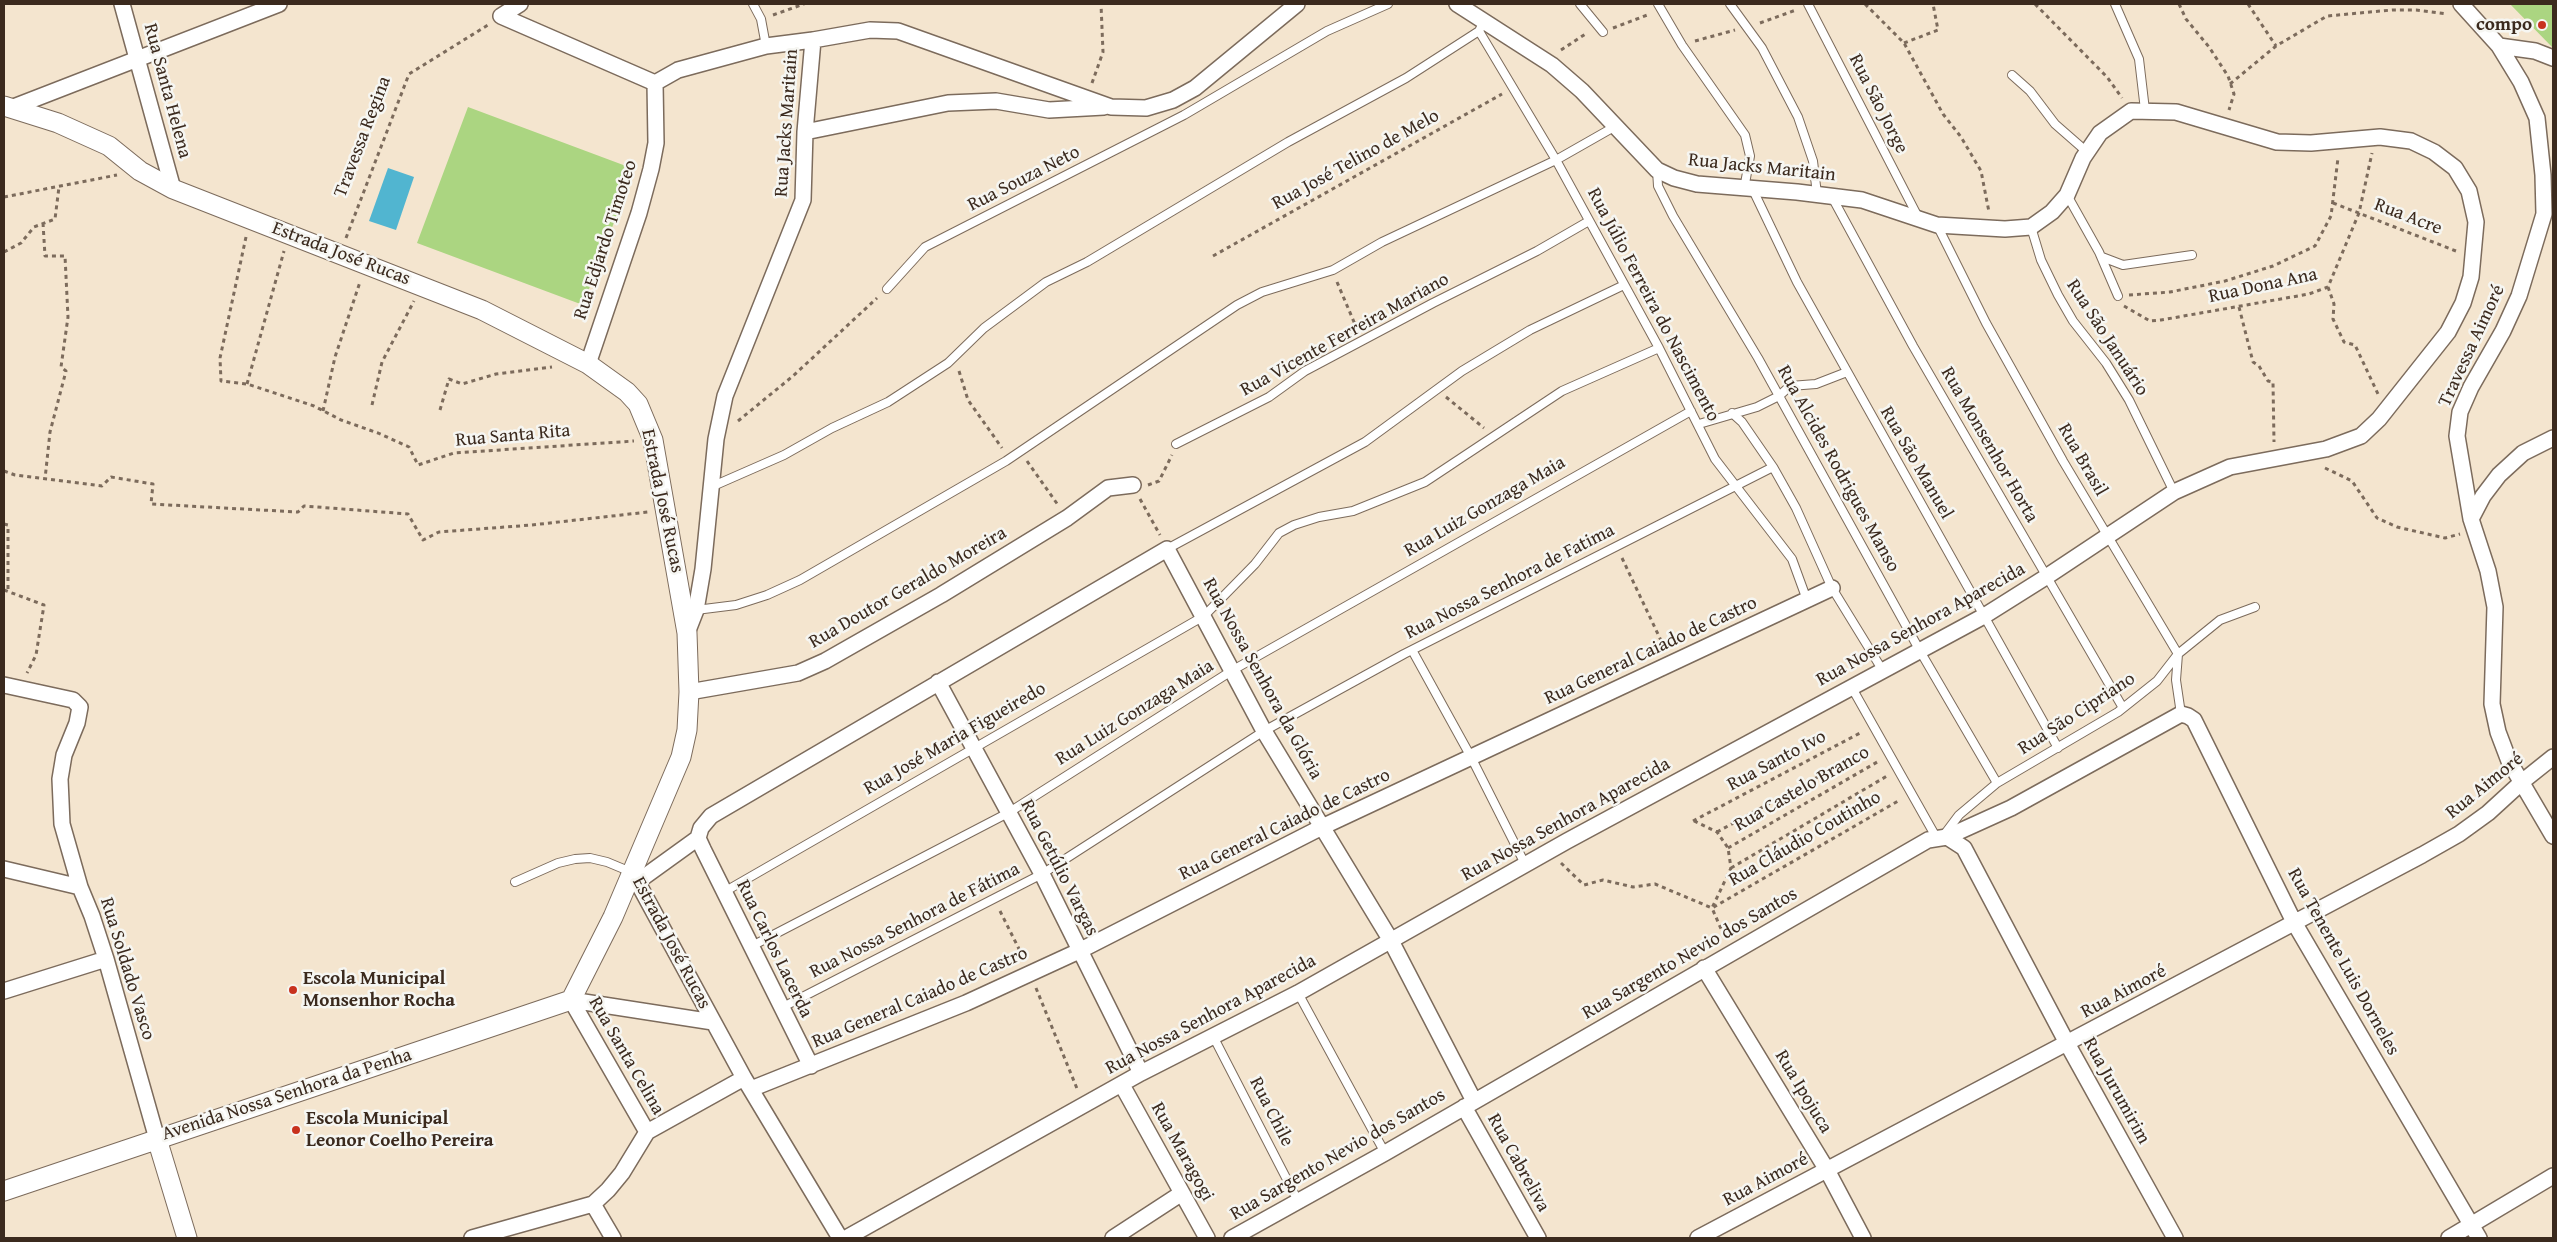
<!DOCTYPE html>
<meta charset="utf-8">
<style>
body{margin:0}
#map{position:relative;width:2557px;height:1242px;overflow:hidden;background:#f4e5cf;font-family:"Gentium Book Plus",serif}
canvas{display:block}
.frame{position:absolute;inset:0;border:5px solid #3b2a1e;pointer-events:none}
</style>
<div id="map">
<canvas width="2557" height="1242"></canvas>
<div class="frame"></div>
</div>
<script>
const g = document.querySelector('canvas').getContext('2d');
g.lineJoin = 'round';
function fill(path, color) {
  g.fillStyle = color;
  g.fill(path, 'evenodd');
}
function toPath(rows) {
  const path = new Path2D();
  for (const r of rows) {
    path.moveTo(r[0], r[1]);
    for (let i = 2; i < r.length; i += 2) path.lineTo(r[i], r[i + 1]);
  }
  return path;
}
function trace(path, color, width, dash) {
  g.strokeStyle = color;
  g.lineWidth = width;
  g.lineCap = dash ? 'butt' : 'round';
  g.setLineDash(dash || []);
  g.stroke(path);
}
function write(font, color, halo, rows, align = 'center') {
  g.font = font + ' "Gentium Book Plus",serif';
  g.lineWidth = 5;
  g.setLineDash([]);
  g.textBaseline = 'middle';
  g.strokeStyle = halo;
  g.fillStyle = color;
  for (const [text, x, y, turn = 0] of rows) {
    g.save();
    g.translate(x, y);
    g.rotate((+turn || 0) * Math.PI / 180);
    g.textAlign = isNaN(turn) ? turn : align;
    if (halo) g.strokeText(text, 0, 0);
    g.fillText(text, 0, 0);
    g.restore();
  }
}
fill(toPath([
 [2510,4,2553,4,2552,47],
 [468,107,634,169,583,305,417,243]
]), '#abd581');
fill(toPath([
 [388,168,414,177,396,230,369,221]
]), '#51b5d0');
const service = toPath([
 [753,4,761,19,766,46],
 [1580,4,1603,32],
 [1658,4,1682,45,1745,135,1750,156,1744,189],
 [1730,4,1762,48,1798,117,1813,161,1817,194],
 [1808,4,1918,217],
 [2115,4,2139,59,2145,110],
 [1481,27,1479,31,1556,160,1659,348,1715,459,1792,559,1807,600],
 [2012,75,2030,91,2055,124,2087,152],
 [1657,170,1658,186,1673,216,1758,358,1920,651,1997,783],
 [1753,190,1797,282,2058,748],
 [2067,195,2099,252,2118,296],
 [1832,197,1913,346,2123,708],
 [1937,225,1986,323,2063,461,2178,654,2176,680,2181,714],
 [2031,227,2041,260,2058,295,2073,321,2106,363,2129,400,2174,492],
 [2102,257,2123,265,2192,255],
 [887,289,925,247,1184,115,1327,31,1388,4],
 [1732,413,1742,422,1773,467,1796,508,1832,588,1883,671],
 [1699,424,1757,407,1779,396,1790,386,1816,384,1847,372],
 [1176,444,1269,397,1305,371,1433,303,1537,251,1589,221],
 [711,487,784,455,832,428,888,402,948,363,984,328,1046,282,1087,262,1288,142,1406,78,1479,31],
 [1167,549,1365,442,1462,371,1530,330,1624,285],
 [696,610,736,605,767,595,800,580,1006,461,1237,305,1262,292,1333,270,1382,242,1556,160,1614,127],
 [1412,650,1471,757,1525,864],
 [1852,688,1936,837],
 [1944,835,1959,815,1997,783,2118,712,2157,681,2178,654,2220,620,2255,607],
 [515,882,558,863,575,859,590,858,607,862,631,872],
 [724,892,1204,616,1255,564,1279,533,1294,525,1319,517,1353,511,1425,482,1562,391,1659,348],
 [750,947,1008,813,1233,670,1691,411],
 [1298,993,1385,1153],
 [781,1008,1042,874,1264,731,1404,654,1773,467],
 [1214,1038,1298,1201]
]);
const minor = toPath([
 [122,4,173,189],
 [2461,4,2499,46,2521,82,2537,118,2543,175,2544,214,2519,296,2503,331,2471,387,2460,412,2457,436,2471,519,2488,571,2495,607,2492,704,2498,732,2509,761,2553,836],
 [501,16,655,83],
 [501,16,520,4],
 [2499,46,2535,51,2553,58],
 [11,108,279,4],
 [805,132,948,103,996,101,1049,110,1104,107],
 [588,364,639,213,651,169,656,143,655,83,678,70,766,46,813,40],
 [2471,519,2483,496,2499,475,2523,453,2553,438],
 [687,633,696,610,703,569,716,439,725,396,803,200,805,132,813,40,870,30,898,31,1111,107,1146,108,1173,100,1195,88,1297,4],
 [938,682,1042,874,1141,1073],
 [4,685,73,700,80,707,77,723,64,755,60,779,62,824,80,887,92,916,106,959,157,1139],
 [689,692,798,673,825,661,941,595,1067,518,1108,488,1133,485],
 [1947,837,1964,848,2068,1045,2175,1238],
 [4,869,80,887],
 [632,872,744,1078,840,1238],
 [637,882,698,838],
 [1704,968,1827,1170,1863,1238],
 [4,991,106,959],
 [571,1000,647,1132],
 [571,1000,713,1022],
 [811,1066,703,849,698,838,701,828,711,816,1167,549,1264,731,1390,939,1474,1101],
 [1122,1085,1207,1238],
 [751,1089,966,1003,1079,951,1322,827,1832,588],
 [1464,1107,1538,1238],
 [593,1204,613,1238],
 [472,1238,593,1204,608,1190,622,1173,647,1132,744,1078],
 [846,1238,1141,1073,1298,993,1567,841,1984,616,2046,577,2174,492,2230,467,2326,449,2361,436,2379,419,2448,332,2463,303,2471,277,2476,222,2469,191,2455,168,2434,152,2411,141,2380,137,2311,143,2277,142,2176,112,2131,111,2100,133,2083,158,2067,195,2052,212,2031,227,2005,229,1937,225,1862,200,1797,192,1697,184,1674,178,1657,170,1582,91,1552,65,1457,4],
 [1113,1238,1182,1193],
 [1232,1238,1385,1153,1928,840,1947,837,2011,808,2181,714,2188,716,2194,720,2295,924,2479,1238],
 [1698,1238,2422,855,2459,834,2488,813,2523,781,2553,757],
 [2449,1238,2553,1176]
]);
const tertiary = toPath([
 [4,106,58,123,109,146,140,171,173,189,482,310,588,364,627,392,638,404,653,440,687,633,689,692,687,730,681,757,613,917,571,1000,4,1191],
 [157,1139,187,1238]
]);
trace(service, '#7c6b5c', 10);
trace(minor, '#7c6b5c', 18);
trace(tertiary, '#7c6b5c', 21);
trace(toPath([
 [1865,4,1904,43,1943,114,1961,137,1981,171,1989,212],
 [2035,4,2107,77,2122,98],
 [2179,4,2186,19,2209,47,2228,76,2234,94,2229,110],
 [2248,4,2276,46],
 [773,15,804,4],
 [1760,23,1796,10],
 [1613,28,1650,14],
 [1695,41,1735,30],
 [1904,43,1938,30,1933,4],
 [1561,50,1587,33],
 [1092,83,1103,52,1101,4],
 [2230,84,2276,46,2327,16,2392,10,2416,10,2447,14],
 [4,197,117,175],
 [2333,203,2456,251],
 [43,223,45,256,65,256,68,317,61,367,66,371,50,432,45,479],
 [246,237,220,358,221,381,247,384,314,406,341,420,378,433,409,447,418,465,454,453,634,441],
 [346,238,409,74,488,25],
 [4,252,21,243,34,227,55,219,59,187],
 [1213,256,1502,94],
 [1337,282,1357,329],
 [2328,287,2334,304,2333,319,2344,342,2355,345,2378,394],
 [2129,295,2170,292,2225,281,2273,266,2315,246,2331,216,2338,158],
 [2124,306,2150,321,2161,320,2309,294,2328,287,2359,213,2372,153],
 [2239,307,2253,362,2259,366,2268,381,2273,382,2274,442],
 [959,371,968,400,1002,448],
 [247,384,284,251],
 [1446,397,1484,428],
 [372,405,382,362,414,301],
 [440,410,449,379,462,384,496,374,552,367],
 [323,411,335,357,360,282],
 [738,421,793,376,877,298],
 [1027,461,1058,505],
 [2325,468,2352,481,2377,518,2397,527,2445,538,2460,534],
 [4,471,15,475,102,486,111,477,153,484,151,504,298,512,304,506,408,514,423,540,439,532,532,525,648,512],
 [1148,485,1159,481,1172,455],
 [1140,499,1160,535],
 [4,524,8,525,8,592],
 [1622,558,1665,649],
 [4,590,44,605,36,655,27,673],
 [1693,821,1862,732],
 [1694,821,1717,832,1728,848,1731,868,1712,908,1725,938],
 [1717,832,1871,748],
 [1728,848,1879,761],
 [1561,863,1584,885,1603,880,1633,887,1655,884,1712,908,1900,800],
 [1731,868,1887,776],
 [1000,911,1024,959],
 [1036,988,1078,1091]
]), '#7c6b5c', 3, [4, 4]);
trace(service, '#fff', 8);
trace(minor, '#fff', 15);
trace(tertiary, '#fff', 19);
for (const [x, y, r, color] of [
 [2542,25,5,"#c8321e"],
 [293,990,5,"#c8321e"],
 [296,1130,5,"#c8321e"]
]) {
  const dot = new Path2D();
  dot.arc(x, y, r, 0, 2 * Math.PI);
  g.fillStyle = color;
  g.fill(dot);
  trace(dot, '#f6f6f2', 2);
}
write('bold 19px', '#3b2a1e', '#f6f6f2', [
 ["compo",2532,25,"right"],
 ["Escola Municipal",303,979],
 ["Monsenhor Rocha",303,1001],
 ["Escola Municipal",306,1119],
 ["Leonor Coelho Pereira",306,1141]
], 'left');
write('19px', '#3b2a1e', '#f6f6f2', [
 ["Rua Santa Helena",167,91,75],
 ["Rua São Jorge",1878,104,63],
 ["Rua Jacks Maritain",787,123,-86],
 ["Travessa Regina",363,137,-69],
 ["Rua José Telino de Melo",1356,160,-29],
 ["Rua Jacks Maritain",1762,168,6],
 ["Rua Souza Neto",1024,179,-27],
 ["Rua Acre",2408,217,21],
 ["Rua Edjardo Timoteo",606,240,-72],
 ["Estrada José Rucas",341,254,21],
 ["Rua Dona Ana",2263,286,-12],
 ["Rua Júlio Ferreira do Nascimento",1653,305,62],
 ["Rua Vicente Ferreira Mariano",1345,335,-29],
 ["Rua São Januário",2107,338,57],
 ["Travessa Aimoré",2472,346,-65],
 ["Rua Santa Rita",513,436,-5],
 ["Rua Monsenhor Horta",1989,445,60],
 ["Rua Brasil",2082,460,60],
 ["Rua São Manuel",1916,463,60],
 ["Rua Alcides Rodrigues Manso",1838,469,61],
 ["Estrada José Rucas",662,501,78],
 ["Rua Luiz Gonzaga Maia",1485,507,-30],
 ["Rua Nossa Senhora de Fatima",1510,582,-27],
 ["Rua Doutor Geraldo Moreira",908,588,-30],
 ["Rua Nossa Senhora Aparecida",1921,625,-29],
 ["Rua General Caiado de Castro",1651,651,-25],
 ["Rua Nossa Senhora da Glória",1262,679,61],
 ["Rua Luiz Gonzaga Maia",1135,713,-32],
 ["Rua São Cipriano",2077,714,-33],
 ["Rua José Maria Figueiredo",955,739,-30],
 ["Rua Santo Ivo",1777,761,-28],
 ["Rua Aimoré",2485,786,-39],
 ["Rua Castelo Branco",1802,789,-30],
 ["Rua Nossa Senhora Aparecida",1566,820,-29],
 ["Rua General Caiado de Castro",1285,825,-26],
 ["Rua Cláudio Coutinho",1805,839,-30],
 ["Rua Getúlio Vargas",1059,868,63],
 ["Rua Nossa Senhora de Fátima",915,921,-27],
 ["Estrada José Rucas",671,943,62],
 ["Rua Carlos Lacerda",774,949,64],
 ["Rua Sargento Nevio dos Santos",1690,954,-30],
 ["Rua Tenente Luis Dorneles",2343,962,61],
 ["Rua Soldado Vasco",127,969,73],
 ["Rua Aimoré",2124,992,-28],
 ["Rua General Caiado de Castro",920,998,-23],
 ["Rua Nossa Senhora Aparecida",1211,1015,-28],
 ["Rua Santa Celina",626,1056,60],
 ["Rua Jurumirim",2116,1091,61],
 ["Rua Ipojuca",1803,1092,59],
 ["Avenida Nossa Senhora da Penha",287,1095,-18],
 ["Rua Chile",1271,1112,63],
 ["Rua Maragogi",1182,1152,61],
 ["Rua Sargento Nevio dos Santos",1338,1155,-30],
 ["Rua Cabreliva",1518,1163,61],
 ["Rua Aimoré",1766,1180,-28]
]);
</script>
